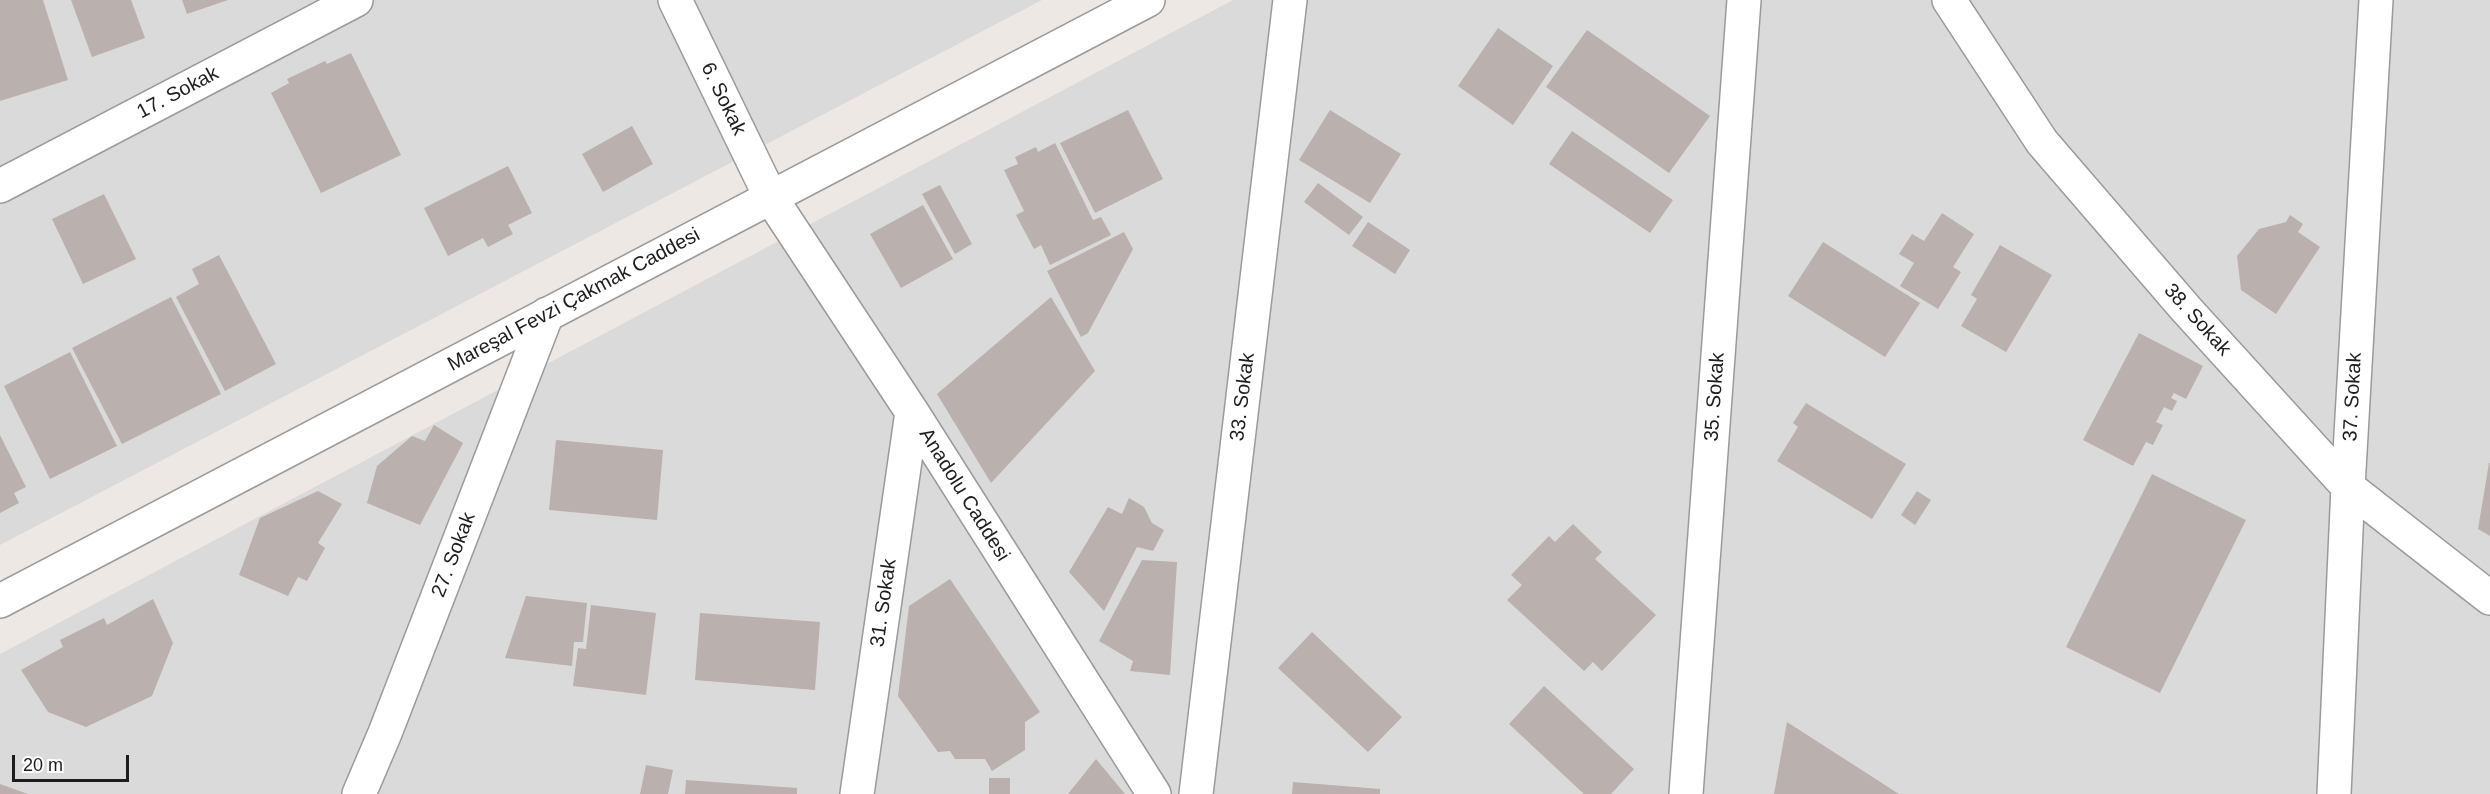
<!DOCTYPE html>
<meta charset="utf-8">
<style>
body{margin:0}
#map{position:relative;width:2490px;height:794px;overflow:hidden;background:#ede8e4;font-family:Helvetica,sans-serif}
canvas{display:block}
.scale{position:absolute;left:12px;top:755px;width:117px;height:27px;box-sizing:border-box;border:3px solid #1d1d1d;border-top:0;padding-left:8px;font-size:18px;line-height:21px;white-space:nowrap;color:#1d1d1d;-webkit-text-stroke:4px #fff;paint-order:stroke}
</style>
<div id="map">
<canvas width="2490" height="794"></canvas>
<div class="scale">20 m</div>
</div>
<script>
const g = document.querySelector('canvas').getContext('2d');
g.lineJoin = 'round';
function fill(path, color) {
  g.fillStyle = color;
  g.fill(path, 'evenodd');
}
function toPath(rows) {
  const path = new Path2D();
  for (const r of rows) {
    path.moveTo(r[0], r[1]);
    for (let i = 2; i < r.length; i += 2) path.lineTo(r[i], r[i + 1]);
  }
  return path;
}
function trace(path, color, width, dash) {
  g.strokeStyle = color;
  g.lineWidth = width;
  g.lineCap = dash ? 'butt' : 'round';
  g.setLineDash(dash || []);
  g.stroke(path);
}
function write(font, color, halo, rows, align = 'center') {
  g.font = font + ' Helvetica,sans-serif';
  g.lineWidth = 4.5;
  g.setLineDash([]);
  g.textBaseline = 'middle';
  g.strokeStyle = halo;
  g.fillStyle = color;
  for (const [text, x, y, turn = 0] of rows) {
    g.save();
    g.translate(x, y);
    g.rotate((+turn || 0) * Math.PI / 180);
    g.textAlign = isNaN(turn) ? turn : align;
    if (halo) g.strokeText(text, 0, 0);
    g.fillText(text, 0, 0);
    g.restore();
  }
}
fill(toPath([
 [0,0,1042,0,0,545],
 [1233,0,2490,0,2490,794,0,794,0,654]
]), '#dbdada');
fill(toPath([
 [0,0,43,0,68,80,0,101],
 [71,0,131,0,145,38,92,57],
 [182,0,228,0,187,14],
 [1498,28,1553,66,1513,125,1458,86],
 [1587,30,1710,116,1669,173,1546,87],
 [351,53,401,155,321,193,271,93,289,83,287,79,325,61,327,64],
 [1128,110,1163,179,1095,213,1060,143],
 [1330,110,1401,154,1370,203,1299,160],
 [632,126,653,164,603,192,582,154],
 [1572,131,1673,200,1650,233,1549,164],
 [1055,143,1093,220,1101,217,1111,235,1050,265,1041,245,1034,249,1016,215,1024,211,1004,170,1018,164,1015,157,1036,147,1038,152],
 [508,166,532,213,508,225,513,234,488,247,483,238,448,256,424,208],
 [1318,183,1363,217,1349,235,1304,202],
 [940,185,972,244,955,254,922,194],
 [104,194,136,259,83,284,52,219],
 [923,205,953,259,901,288,870,234],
 [1942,213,1974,234,1953,267,1961,272,1938,309,1900,286,1914,263,1899,254,1912,234,1924,241],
 [2290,215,2303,224,2298,232,2320,247,2276,314,2241,290,2237,256,2259,229,2286,222],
 [1368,222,1410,250,1395,274,1352,246],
 [1124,232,1133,249,1088,333,1081,337,1047,271],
 [1823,242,1920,303,1885,357,1788,296],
 [2000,245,2052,275,2006,352,1961,326,1977,299,1971,295],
 [219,255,276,364,225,391,176,297,199,284,192,269],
 [171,297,221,394,122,444,72,348],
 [1051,297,1095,371,991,483,937,394],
 [2139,333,2203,366,2186,399,2174,393,2171,398,2177,401,2172,411,2164,407,2156,422,2163,425,2153,445,2146,442,2133,466,2083,440],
 [70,352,117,446,50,479,4,386],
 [1806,403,1906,464,1872,519,1777,461,1798,427,1793,423],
 [434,425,463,443,420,525,367,503,377,466,412,436,425,441],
 [0,435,26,487,14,493,19,503,0,513],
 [556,440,663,450,657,520,549,510],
 [2489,463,2490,463,2490,536,2478,529],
 [2152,474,2246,520,2160,693,2066,647],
 [318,491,342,504,318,543,325,548,307,581,298,577,288,596,239,575,260,518],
 [1917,491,1931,500,1915,525,1901,515],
 [1129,498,1144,507,1152,523,1164,530,1153,551,1137,547,1104,611,1069,572,1108,507,1122,514],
 [1573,524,1602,552,1595,559,1656,615,1602,671,1593,662,1584,671,1507,600,1522,585,1511,575,1549,536,1555,542],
 [1142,560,1177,562,1170,675,1130,671,1133,661,1099,641],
 [950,579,1040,712,1025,722,1025,750,992,771,985,759,955,759,950,751,938,752,898,696,909,606],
 [526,596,587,603,583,642,574,642,572,666,505,658],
 [153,599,173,643,152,696,86,727,48,712,21,670,63,647,60,640,104,618,107,625],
 [591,605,656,613,646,695,573,686,578,648,586,649],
 [700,613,820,622,815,690,695,680],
 [1312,632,1402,717,1368,752,1278,668],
 [1544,686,1634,769,1611,794,1584,794,1509,724],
 [1787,722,1899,794,1774,794],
 [1096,759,1125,794,1068,794],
 [646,765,673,770,668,794,640,794],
 [989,778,1010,778,1010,794,989,794],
 [686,780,797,788,797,794,685,794],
 [1293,782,1380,789,1380,794,1292,794],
 [0,784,28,794,0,794]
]), '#bab0ad');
const minor = toPath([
 [675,0,771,198,912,412,1154,794],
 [1949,0,2042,142,2186,309,2348,487,2490,598],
 [0,186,356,0],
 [359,794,385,733,547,314],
 [857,794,912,412],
 [1196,794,1290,0],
 [1686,794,1744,0],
 [2334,794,2348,487,2376,0]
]);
const tertiary = toPath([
 [0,601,1148,0]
]);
trace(minor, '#9a9a9a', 36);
trace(tertiary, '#9a9a9a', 36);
trace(minor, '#fff', 33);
trace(tertiary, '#fff', 33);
write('20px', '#1d1d1d', '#fff', [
 ["17. Sokak",178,93,-28],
 ["6. Sokak",723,99,64],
 ["Mareşal Fevzi Çakmak Caddesi",574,300,-28],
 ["38. Sokak",2197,320,48],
 ["33. Sokak",1243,397,-83],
 ["35. Sokak",1715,397,-86],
 ["37. Sokak",2353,397,-87],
 ["Anadolu Caddesi",964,495,58],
 ["27. Sokak",454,555,-69],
 ["31. Sokak",884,603,-82]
]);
</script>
